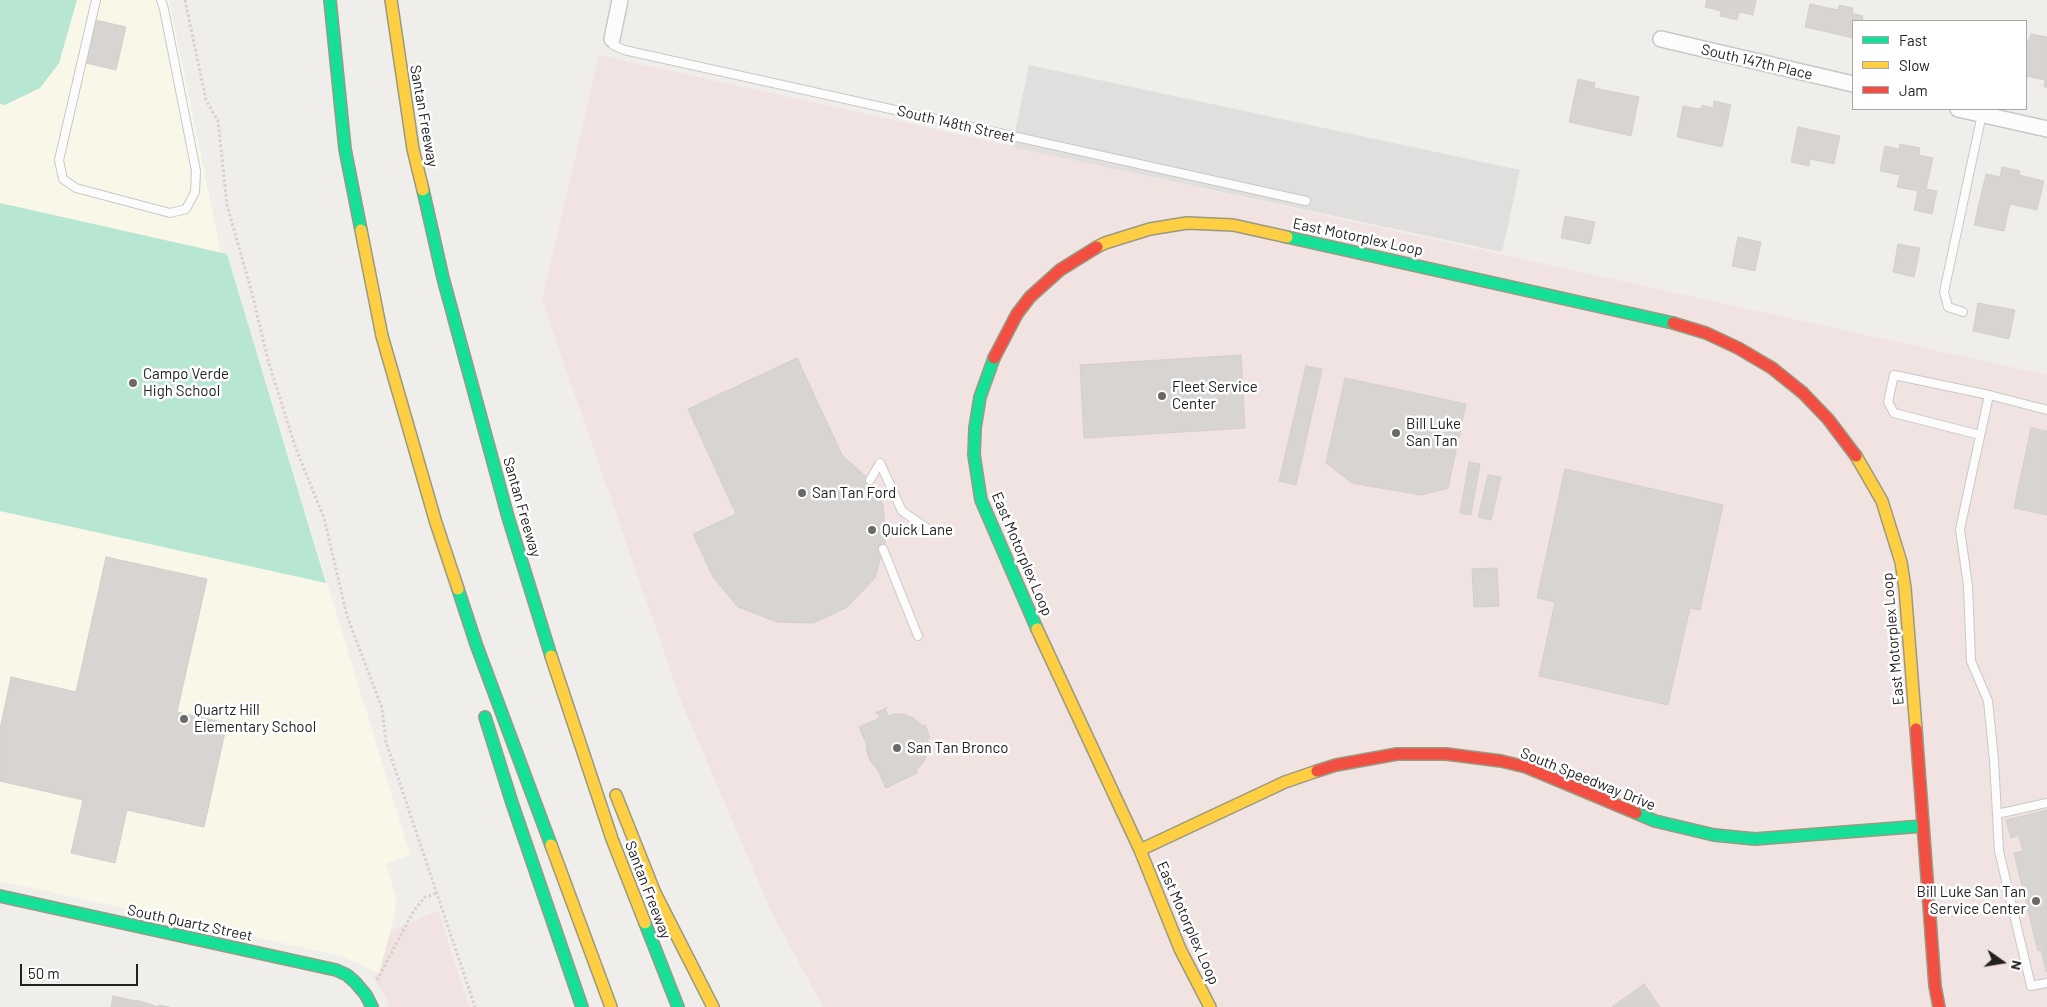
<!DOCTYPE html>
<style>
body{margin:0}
#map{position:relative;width:2047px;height:1007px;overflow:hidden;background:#f0eeeb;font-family:Barlow,sans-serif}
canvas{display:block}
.legend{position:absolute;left:1852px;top:20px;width:175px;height:90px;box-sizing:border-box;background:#fff;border:1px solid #a7a7a7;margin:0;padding:6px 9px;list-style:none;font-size:15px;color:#222}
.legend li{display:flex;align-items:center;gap:10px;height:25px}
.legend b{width:25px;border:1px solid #a7a7a7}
.north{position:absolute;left:1977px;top:937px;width:50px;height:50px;-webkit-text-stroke:4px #fff;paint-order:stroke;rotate:103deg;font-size:14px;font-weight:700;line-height:20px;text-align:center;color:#222}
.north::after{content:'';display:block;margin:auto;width:18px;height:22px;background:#222;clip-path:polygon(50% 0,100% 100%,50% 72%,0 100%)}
.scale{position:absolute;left:20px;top:964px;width:118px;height:22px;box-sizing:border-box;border:2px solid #222;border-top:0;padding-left:6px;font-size:15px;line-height:18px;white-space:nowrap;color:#222;-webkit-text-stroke:4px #fff;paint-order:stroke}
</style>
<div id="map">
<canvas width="2047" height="1007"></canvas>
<ul class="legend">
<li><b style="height:6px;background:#16e098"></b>Fast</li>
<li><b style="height:6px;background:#ffcf43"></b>Slow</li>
<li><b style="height:6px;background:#f24e42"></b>Jam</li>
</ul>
<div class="north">N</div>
<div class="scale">50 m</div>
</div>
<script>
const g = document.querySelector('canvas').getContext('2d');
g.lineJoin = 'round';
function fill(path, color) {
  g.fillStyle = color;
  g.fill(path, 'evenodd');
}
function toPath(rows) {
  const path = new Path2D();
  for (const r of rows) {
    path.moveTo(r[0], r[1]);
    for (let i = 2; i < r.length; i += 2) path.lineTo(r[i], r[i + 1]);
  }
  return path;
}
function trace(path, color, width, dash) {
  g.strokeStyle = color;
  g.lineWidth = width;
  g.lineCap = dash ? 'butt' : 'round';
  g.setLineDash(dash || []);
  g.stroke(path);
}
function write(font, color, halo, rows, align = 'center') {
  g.font = font + ' Barlow,sans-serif';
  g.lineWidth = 5;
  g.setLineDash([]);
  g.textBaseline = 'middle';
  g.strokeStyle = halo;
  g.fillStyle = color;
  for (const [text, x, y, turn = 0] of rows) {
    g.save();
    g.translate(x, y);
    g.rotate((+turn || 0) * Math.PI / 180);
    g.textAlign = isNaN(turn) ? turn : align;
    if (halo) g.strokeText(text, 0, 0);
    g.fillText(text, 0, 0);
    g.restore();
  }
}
fill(toPath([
 [599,55,2047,375,2047,1007,823,1007,771,911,682,704,542,300],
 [438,910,469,1007,389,1007,386,997,373,977,379,973,390,932]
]), '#f1e3e1');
fill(toPath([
 [0,0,169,0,221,253,227,254,410,855,386,864,396,896,395,915,379,973,341,956,0,881]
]), '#f8f7e8');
fill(toPath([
 [0,0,77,0,59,63,40,88,5,105,0,104],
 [0,203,227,254,326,583,0,511]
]), '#b7e6d2');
fill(toPath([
 [1029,65,1520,170,1502,252,1012,147]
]), '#e0dfde');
const building = toPath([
 [1707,0,1756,0,1753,15,1739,12,1737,20,1720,16,1721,11,1705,7,1707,0],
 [1810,4,1838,10,1839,5,1853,8,1852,13,1863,16,1862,21,1853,21,1853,38,1805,27,1810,4],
 [95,20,126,27,116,70,86,63,95,20],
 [2031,34,2047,37,2047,87,2044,87,2045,80,2026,76,2026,41,2029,41,2031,34],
 [1578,79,1595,83,1594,88,1639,97,1631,136,1569,122,1578,79],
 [1714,101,1731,105,1722,147,1677,137,1683,106,1701,109,1702,105,1713,108,1714,101],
 [1798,127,1840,136,1834,164,1810,159,1809,166,1791,162,1798,127],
 [1900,144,1920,148,1919,155,1933,158,1926,189,1937,191,1932,214,1914,210,1918,191,1897,187,1900,175,1880,171,1885,146,1899,149,1900,144],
 [2002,167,2020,171,2019,175,2044,181,2037,210,2010,204,2004,231,1974,225,1986,174,2000,177,2002,167],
 [1565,216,1595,222,1590,244,1561,238,1565,216],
 [1738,237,1761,242,1755,271,1732,266,1738,237],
 [1898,244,1920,248,1914,277,1893,272,1898,244],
 [1978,303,2015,310,2009,339,1973,331,1978,303],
 [1241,355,1245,428,1084,438,1080,365,1241,355],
 [797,358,842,455,871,481,883,505,886,538,875,578,846,608,813,623,777,622,738,607,713,577,693,534,736,514,688,409,797,358],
 [1306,366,1322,369,1296,485,1279,481,1306,366],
 [1345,378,1466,404,1448,488,1421,495,1352,483,1326,463,1345,378],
 [2031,428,2047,431,2047,515,2014,508,2031,428],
 [1469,462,1480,464,1471,515,1460,513,1469,462],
 [1565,469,1723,505,1700,610,1690,608,1668,705,1539,676,1555,602,1537,598,1565,469],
 [1488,475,1501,477,1491,520,1478,517,1488,475],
 [106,557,207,579,177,712,227,723,204,827,127,810,115,863,71,853,83,800,0,781,0,729,11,677,76,692,106,557],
 [1497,568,1499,606,1474,607,1472,569,1497,568],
 [887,708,885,709,888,716,893,714,903,714,913,718,923,726,925,725,930,738,927,739,929,744,927,754,923,763,916,770,917,773,886,788,878,770,871,762,867,753,866,743,859,727,880,718,878,713,875,713,887,708],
 [2047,810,2047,972,2046,972,2041,950,2038,951,2014,853,2023,851,2019,835,2011,838,2006,820,2047,810],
 [1644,984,1660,1007,1612,1007,1644,984],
 [113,996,136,1001,136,1000,159,1007,159,1005,169,1007,111,1007,113,996]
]);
fill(building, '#d7d4d2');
trace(building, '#d3d0cc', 1);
const lane = toPath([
 [96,0,59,160,63,179,76,188,170,213,186,209,195,192,196,171,164,9,161,0],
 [612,39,613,45,624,50,1306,201],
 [1963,312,1948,307,1944,292,1982,114],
 [1989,395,1960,529,1968,586,1971,661,1988,701,1994,760,1999,851,2031,986,2047,983],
 [1980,435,1894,413,1888,402,1894,375,1989,395,2047,410],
 [880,463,902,511,928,529],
 [870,480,880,463],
 [883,549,918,636],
 [1997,814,2047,803]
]);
const street = toPath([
 [612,39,620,0],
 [1661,39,1853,84],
 [1958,109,2047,129]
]);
const fast = toPath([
 [330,0,345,149,361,230],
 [423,190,443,278,508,517,551,656],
 [1287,237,1673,323],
 [994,358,980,397,975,428,974,455,981,500,1037,629],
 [458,589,476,644,551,845],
 [485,717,512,803,582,1007],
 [1636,813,1655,821,1714,835,1755,839,1923,826],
 [0,896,336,970,347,975,355,982,366,995,372,1007],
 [645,923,678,1007]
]);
const slow = toPath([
 [391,0,413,149,423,190],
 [361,230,382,336,436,523,458,589],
 [1097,247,1105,243,1150,229,1187,223,1233,225,1287,237],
 [1856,456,1882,501,1901,562,1905,588,1916,729],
 [1037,629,1140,850,1180,949,1210,1007],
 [551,656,612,839,645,923],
 [616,795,655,893,713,1007],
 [551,845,611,1007],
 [1140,850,1285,782,1317,771]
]);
const jam = toPath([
 [1673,323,1706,333,1738,348,1772,368,1803,393,1828,419,1856,456],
 [994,358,1017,314,1030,297,1060,270,1097,247],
 [1916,729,1935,986,1939,1007],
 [1317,771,1336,765,1397,754,1446,754,1501,761,1526,767,1636,813]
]);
trace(lane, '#c9c8c7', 10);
trace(street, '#c9c8c7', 18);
trace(fast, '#999a82', 14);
trace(slow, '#999a82', 14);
trace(jam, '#999a82', 14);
trace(toPath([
 [185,0,206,100,218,121,227,205,253,297,268,360,296,449,324,518,347,616,382,708,386,742,475,1007],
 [377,980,413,912,425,897,437,893]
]), '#dccecd', 3, [2.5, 2.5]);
trace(lane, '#fdfcfc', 8);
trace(street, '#fdfcfc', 15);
trace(fast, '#16e098', 11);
trace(slow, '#ffcf43', 11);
trace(jam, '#f24e42', 11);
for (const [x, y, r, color] of [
 [133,383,5,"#6a6968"],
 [1162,396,5,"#6a6968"],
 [1396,433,5,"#6a6968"],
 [802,493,5,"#6a6968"],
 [872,530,5,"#6a6968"],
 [184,719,5,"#6a6968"],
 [897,748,5,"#6a6968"],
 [2036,901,5,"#6a6968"]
]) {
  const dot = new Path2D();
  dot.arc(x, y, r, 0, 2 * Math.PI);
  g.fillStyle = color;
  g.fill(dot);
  trace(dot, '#fff', 2);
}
write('15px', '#222', '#fff', [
 ["South 147th Place",1757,62,13],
 ["Santan Freeway",424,116,80],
 ["South 148th Street",956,124,13],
 ["East Motorplex Loop",1358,237,12],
 ["Santan Freeway",522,507,74],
 ["East Motorplex Loop",1022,554,67],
 ["East Motorplex Loop",1893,639,-95],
 ["South Speedway Drive",1588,779,22],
 ["Santan Freeway",648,890,69],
 ["South Quartz Street",190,923,12],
 ["East Motorplex Loop",1188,923,66]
]);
write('15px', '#222', '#fff', [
 ["Campo Verde",143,374],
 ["High School",143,391],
 ["Fleet Service",1172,387],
 ["Center",1172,404],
 ["Bill Luke",1406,424],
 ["San Tan",1406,441],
 ["San Tan Ford",812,493],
 ["Quick Lane",882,530],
 ["Quartz Hill",194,710],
 ["Elementary School",194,727],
 ["San Tan Bronco",907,748],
 ["Bill Luke San Tan",2026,892,"right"],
 ["Service Center",2026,909,"right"]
], 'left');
</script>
